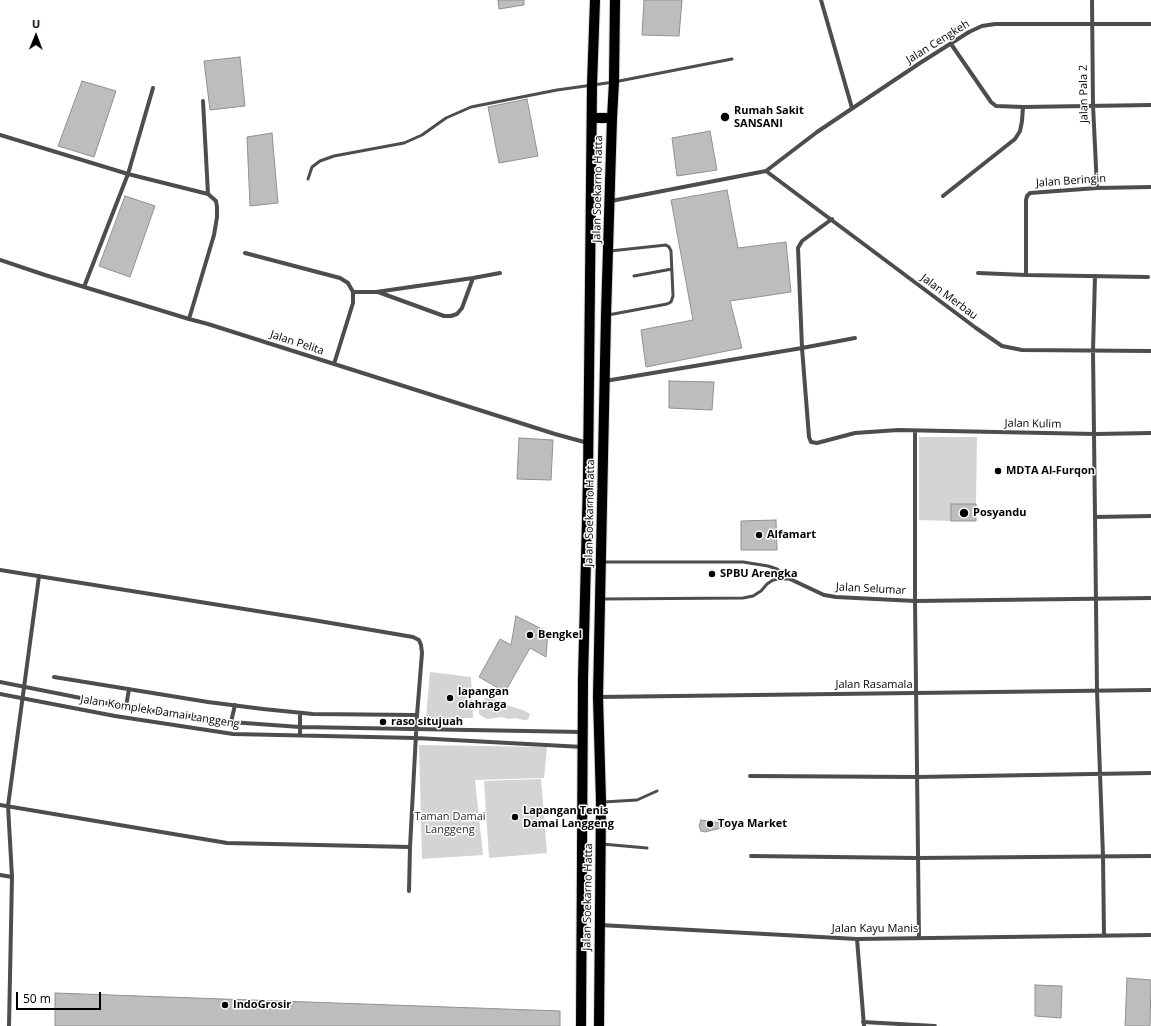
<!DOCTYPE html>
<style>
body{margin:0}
#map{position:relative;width:1151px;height:1026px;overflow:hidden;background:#fff;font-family:"Open Sans",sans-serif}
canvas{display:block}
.north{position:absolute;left:16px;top:16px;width:40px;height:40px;-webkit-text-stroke:3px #fff;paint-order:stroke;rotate:1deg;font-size:11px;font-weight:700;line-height:16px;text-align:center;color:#000}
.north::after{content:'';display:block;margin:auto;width:14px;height:18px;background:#000;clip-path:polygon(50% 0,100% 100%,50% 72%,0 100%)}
.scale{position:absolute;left:16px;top:992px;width:85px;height:18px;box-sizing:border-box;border:2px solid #000;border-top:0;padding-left:5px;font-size:12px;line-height:14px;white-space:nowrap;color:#000;-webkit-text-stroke:3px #fff;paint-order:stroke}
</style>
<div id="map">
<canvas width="1151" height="1026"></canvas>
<div class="north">U</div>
<div class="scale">50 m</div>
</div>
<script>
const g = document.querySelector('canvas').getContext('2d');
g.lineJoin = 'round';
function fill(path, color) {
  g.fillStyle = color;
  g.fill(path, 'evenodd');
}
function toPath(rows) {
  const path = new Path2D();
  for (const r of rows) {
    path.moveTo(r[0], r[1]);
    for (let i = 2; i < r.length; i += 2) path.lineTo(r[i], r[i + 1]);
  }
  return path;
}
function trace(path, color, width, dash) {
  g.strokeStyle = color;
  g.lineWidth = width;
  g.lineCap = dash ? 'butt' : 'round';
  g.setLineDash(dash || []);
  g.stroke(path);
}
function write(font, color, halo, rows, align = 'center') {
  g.font = font + ' "Open Sans",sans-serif';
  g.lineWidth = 3;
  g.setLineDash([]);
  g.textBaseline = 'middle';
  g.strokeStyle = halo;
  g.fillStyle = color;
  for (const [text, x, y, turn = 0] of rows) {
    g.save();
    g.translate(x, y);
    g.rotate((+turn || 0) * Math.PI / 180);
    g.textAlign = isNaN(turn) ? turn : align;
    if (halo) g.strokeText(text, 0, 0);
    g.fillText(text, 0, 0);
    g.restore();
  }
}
fill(toPath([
 [919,437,977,437,976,504,951,504,951,521,919,520],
 [430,672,471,677,473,718,426,718],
 [486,698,497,700,501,703,525,711,530,714,529,718,527,720,524,720,515,718,509,719,501,717,487,719,483,717,479,714,478,706,479,703],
 [419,745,547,747,544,778,475,780,483,855,422,859],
 [541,779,547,853,489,858,484,781]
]), '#d4d4d4');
const building = toPath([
 [498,0,524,0,524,5,499,9,498,0],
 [644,0,682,0,679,36,642,35,644,0],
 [240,57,245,106,210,110,204,61,240,57],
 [82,81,116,91,94,157,58,146,82,81],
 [527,99,538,156,499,163,488,107,527,99],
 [710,131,717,170,677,176,672,138,710,131],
 [272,133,278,203,250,206,247,137,272,133],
 [727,190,738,248,786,242,791,292,730,301,742,348,646,367,641,330,693,320,671,200,727,190],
 [125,196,155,206,130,277,99,266,125,196],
 [669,381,714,382,712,410,669,408,669,381],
 [519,438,553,440,551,480,517,479,519,438],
 [951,504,976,504,976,521,951,521,951,504],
 [776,520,777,550,741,550,741,521,776,520],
 [516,616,548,632,546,657,530,648,505,692,479,677,500,639,511,645,516,616],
 [701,820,733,825,705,832,701,831,699,826,701,820],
 [1127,978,1151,980,1150,1026,1125,1026,1127,978],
 [1035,985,1062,986,1061,1018,1035,1016,1035,985],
 [55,993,560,1011,560,1026,55,1026,55,993]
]);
fill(building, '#bdbdbd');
trace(building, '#919191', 1);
const primary = toPath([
 [592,118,612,118],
 [581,1026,583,679,588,478,592,85,595,0],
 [599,1026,601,802,598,697,606,315,612,118,614,82,615,0]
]);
trace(primary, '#dbdbdb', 12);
trace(toPath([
 [308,179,312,167,320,161,334,156,404,143,422,135,446,118,471,107,557,90,614,82,732,59],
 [634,276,672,269],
 [608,315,667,304,671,302,673,296,671,251,669,247,666,245,610,251],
 [603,562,743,562,768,566,777,569,790,579],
 [601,599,743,598,753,596,761,591,767,584,773,580,780,579,790,579],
 [603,802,637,800,657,791],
 [602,844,647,848]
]), '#4d4d4d', 3);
trace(toPath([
 [821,0,852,108],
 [1092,0,1093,105,1097,188],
 [951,44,991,102,996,106,1023,107,1151,105],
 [0,135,128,174,208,194],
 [766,171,976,328,1002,346,1022,350,1151,351],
 [943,196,1015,139,1020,131,1022,121,1023,107],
 [611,201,766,171,817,132,920,63,969,32,982,26,995,24,1151,24],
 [832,219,802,241,798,248,802,348,809,437,811,442,817,443,855,433,898,430,1095,434,1151,433],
 [245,253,340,278,348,283,353,292,353,303,334,364],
 [0,260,45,275,189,319,208,324,555,434,588,443],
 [978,273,1026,275],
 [1148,277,1026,275,1026,200,1027,196,1030,193,1097,188,1151,187],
 [84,287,128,174,153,88],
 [353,292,376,292,473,278,500,273],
 [378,292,444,316,451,316,457,314,462,308,473,278],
 [189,319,214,235,217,217,217,207,216,201,208,194,203,101],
 [605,381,802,348,855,338],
 [915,431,915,601,919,938],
 [1095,517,1093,351,1095,276],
 [0,570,313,620,413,637,419,640,421,645,422,653,417,715,410,847,409,891],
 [790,579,824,595,836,597,915,601,1151,598],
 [54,677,208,702,263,709,313,714,417,715],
 [0,682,126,707,231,722,300,727,582,732],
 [0,694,115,716,233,734,416,738,583,747],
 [598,697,1151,690],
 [126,707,129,689],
 [231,722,235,705],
 [300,735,300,713],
 [750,776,917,777,1151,773],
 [0,805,227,843,410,847],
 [751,856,917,858,1151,856],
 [0,875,12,877],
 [600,925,857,939,1151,935],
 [1104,936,1103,856,1097,691,1095,517,1151,516],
 [857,939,864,1026],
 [863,1022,935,1026],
 [9,1026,12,877,8,806,39,576]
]), '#4d4d4d', 4);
trace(primary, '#000', 10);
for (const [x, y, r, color] of [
 [725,117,5,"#000"],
 [998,471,4,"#000"],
 [964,513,5,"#000"],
 [759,535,4,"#000"],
 [712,574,4,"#000"],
 [530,635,4,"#000"],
 [450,698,4,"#000"],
 [383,722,4,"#000"],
 [515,817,4,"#000"],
 [710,824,4,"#000"],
 [225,1005,4,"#000"]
]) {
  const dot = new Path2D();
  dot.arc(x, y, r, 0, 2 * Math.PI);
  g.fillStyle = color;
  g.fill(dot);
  trace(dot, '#fff', 1.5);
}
write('11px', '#000', '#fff', [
 ["Jalan Cengkeh",938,42,-32],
 ["Jalan Pala 2",1084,94,-91],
 ["Jalan Beringin",1071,181,-4],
 ["Jalan Soekarno Hatta",598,189,-89],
 ["Jalan Merbau",949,297,37],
 ["Jalan Pelita",297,343,18],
 ["Jalan Kulim",1033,424,1],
 ["Jalan Soekarno Hatta",590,513,-89],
 ["Jalan Selumar",871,589,3],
 ["Jalan Rasamala",874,685],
 ["Jalan Komplek Damai Langgeng",160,712,9],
 ["Jalan Soekarno Hatta",588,897,-89],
 ["Jalan Kayu Manis",875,929]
]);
write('bold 11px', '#000', '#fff', [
 ["Rumah Sakit",734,111],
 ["SANSANI",734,124],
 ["MDTA Al-Furqon",1006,471],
 ["Posyandu",973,513],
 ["Alfamart",767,535],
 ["SPBU Arengka",720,574],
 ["Bengkel",538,635],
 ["lapangan",458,692],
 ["olahraga",458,705],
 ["raso situjuah",391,722],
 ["Lapangan Tenis",523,811],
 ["Damai Langgeng",523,824],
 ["Toya Market",718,824],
 ["IndoGrosir",233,1005]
], 'left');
write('11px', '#2b2b2b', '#fff', [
 ["Taman Damai",450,817],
 ["Langgeng",450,830]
]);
</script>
